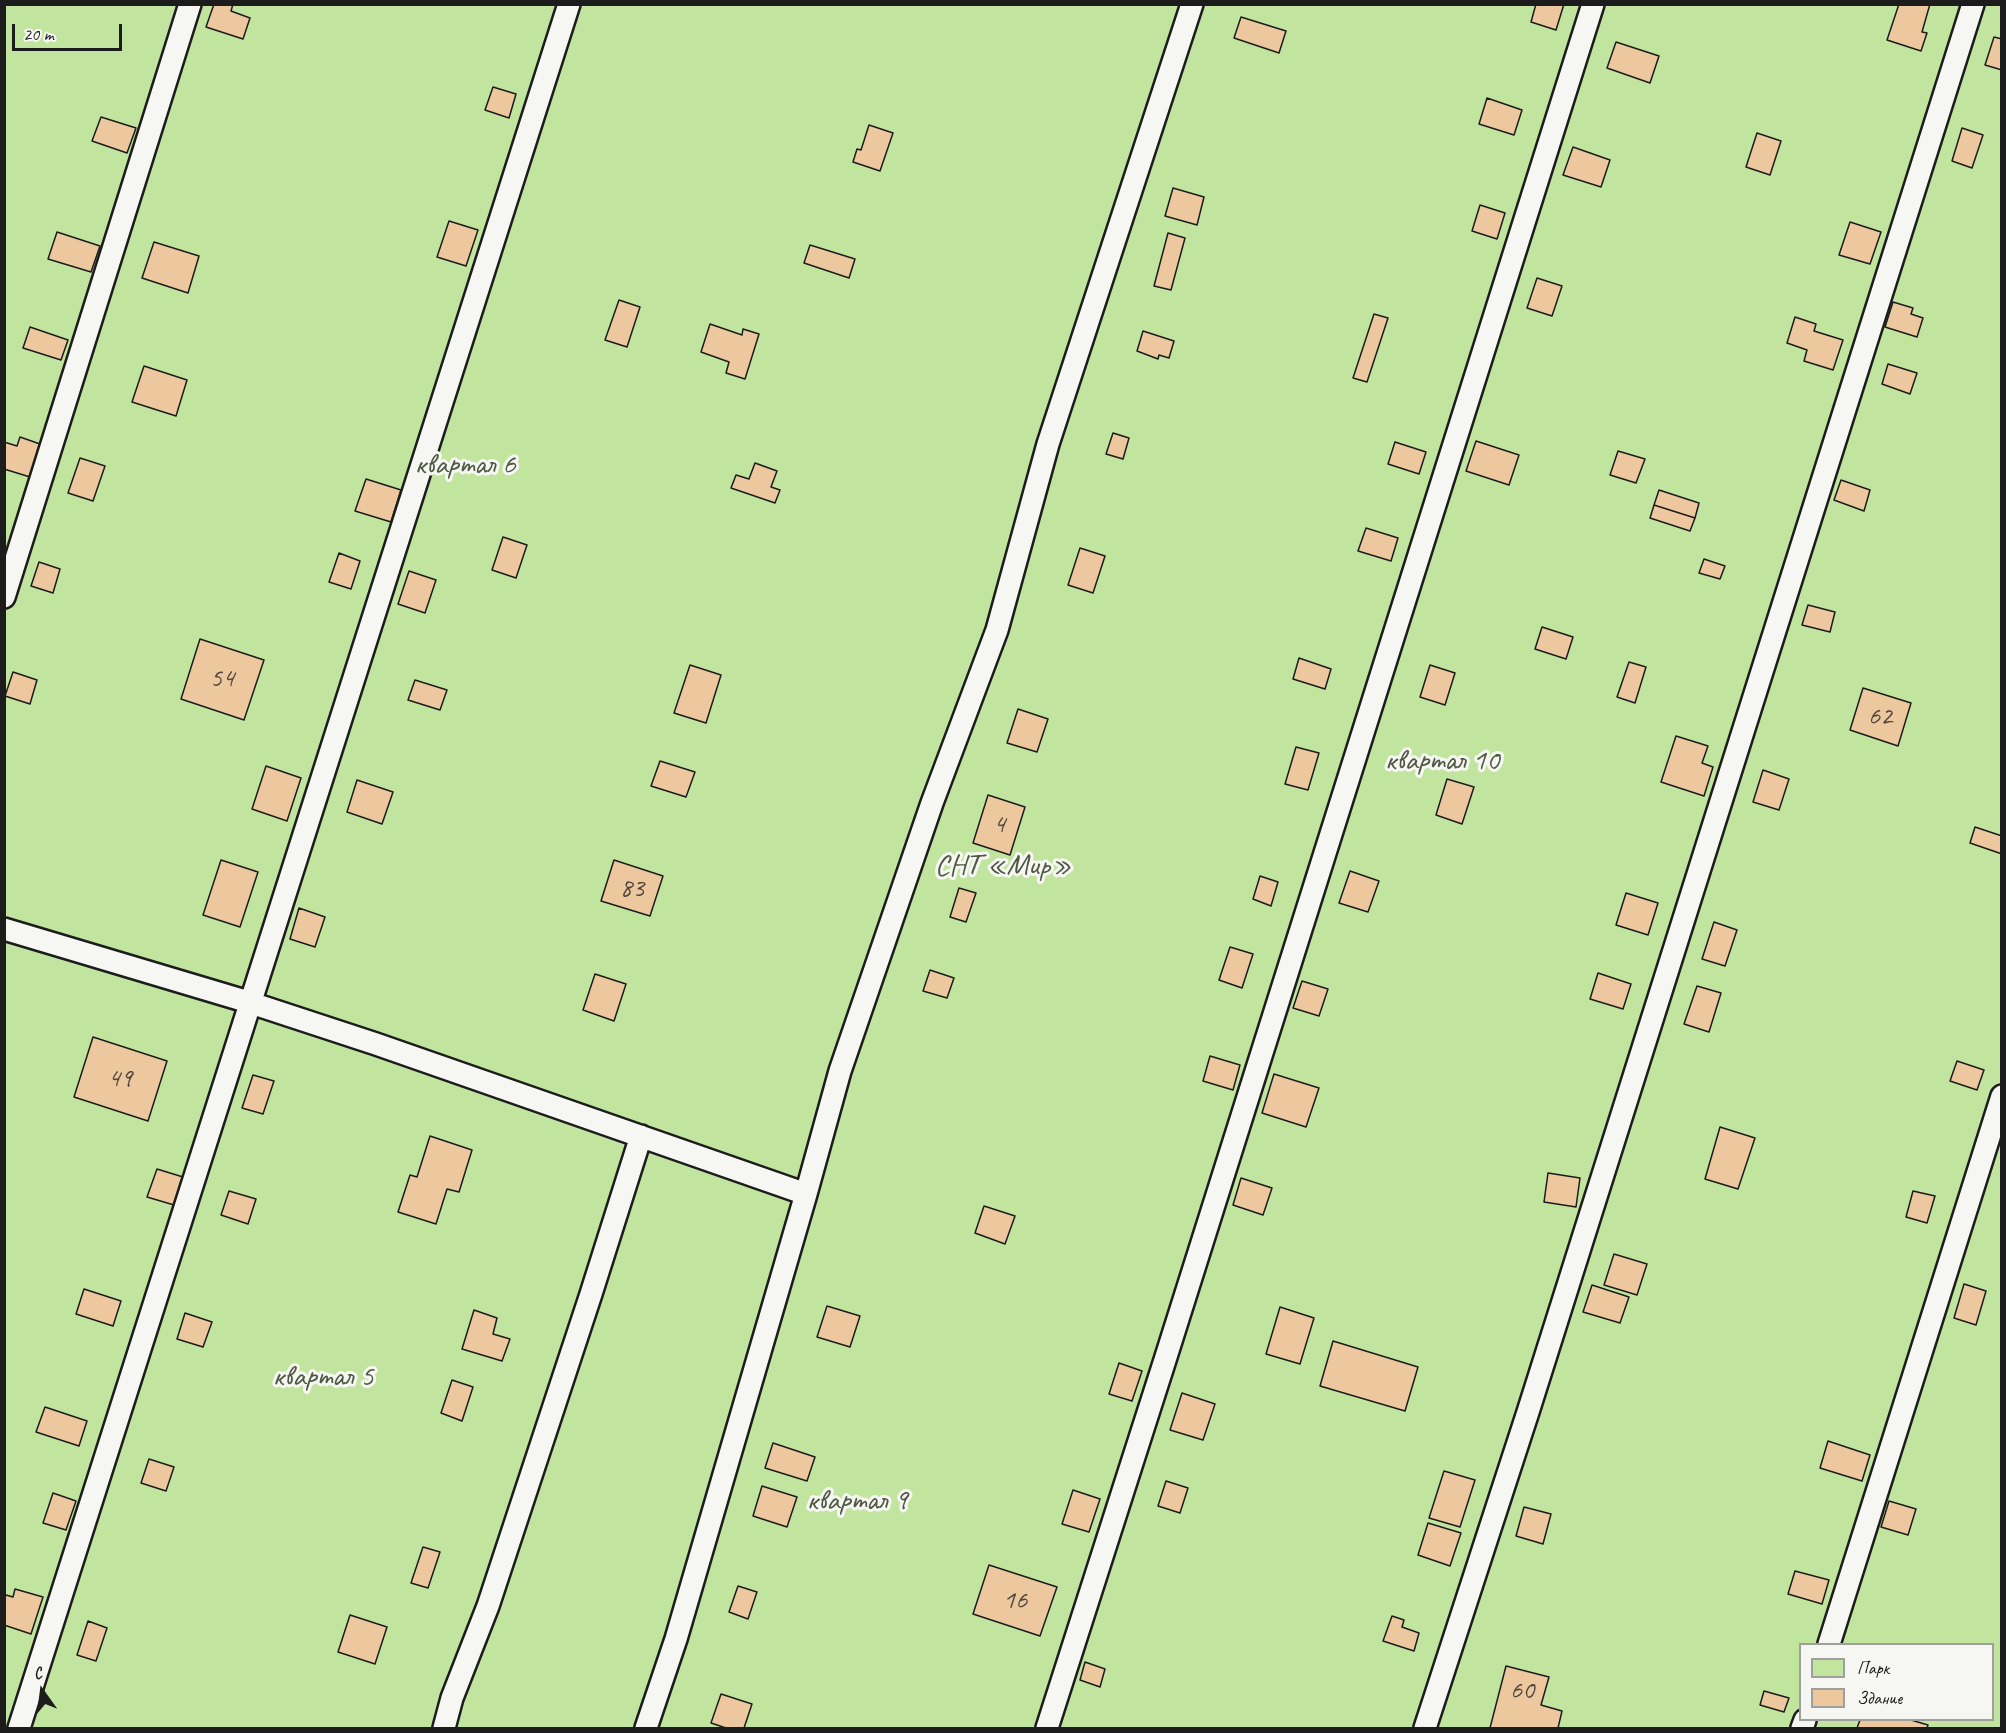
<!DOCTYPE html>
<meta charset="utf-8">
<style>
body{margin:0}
#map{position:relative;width:2006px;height:1733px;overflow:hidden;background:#f4ede1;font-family:Caveat,sans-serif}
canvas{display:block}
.frame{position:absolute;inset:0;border:6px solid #1c1c1c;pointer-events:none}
.legend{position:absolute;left:1799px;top:1643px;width:195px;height:78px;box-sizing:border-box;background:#f6f6f2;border:2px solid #9f9f9c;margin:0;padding:8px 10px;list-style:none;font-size:18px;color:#1c1c1c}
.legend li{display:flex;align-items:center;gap:12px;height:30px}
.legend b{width:30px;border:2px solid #9f9f9c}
.north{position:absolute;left:12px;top:1661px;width:60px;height:60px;-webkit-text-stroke:4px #f6f6f2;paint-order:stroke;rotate:346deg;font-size:16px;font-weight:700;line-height:24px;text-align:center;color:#1c1c1c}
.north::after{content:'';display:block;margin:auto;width:21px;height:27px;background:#1c1c1c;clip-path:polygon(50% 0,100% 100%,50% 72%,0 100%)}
.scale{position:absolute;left:12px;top:24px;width:110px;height:27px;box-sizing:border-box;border:3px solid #1c1c1c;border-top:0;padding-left:8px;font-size:18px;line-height:21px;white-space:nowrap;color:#1c1c1c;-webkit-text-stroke:4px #f6f6f2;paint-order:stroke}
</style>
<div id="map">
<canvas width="2006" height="1733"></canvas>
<div class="frame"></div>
<ul class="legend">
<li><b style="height:16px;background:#c1e59f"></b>Парк</li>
<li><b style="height:16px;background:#edc89e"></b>Здание</li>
</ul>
<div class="north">С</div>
<div class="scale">20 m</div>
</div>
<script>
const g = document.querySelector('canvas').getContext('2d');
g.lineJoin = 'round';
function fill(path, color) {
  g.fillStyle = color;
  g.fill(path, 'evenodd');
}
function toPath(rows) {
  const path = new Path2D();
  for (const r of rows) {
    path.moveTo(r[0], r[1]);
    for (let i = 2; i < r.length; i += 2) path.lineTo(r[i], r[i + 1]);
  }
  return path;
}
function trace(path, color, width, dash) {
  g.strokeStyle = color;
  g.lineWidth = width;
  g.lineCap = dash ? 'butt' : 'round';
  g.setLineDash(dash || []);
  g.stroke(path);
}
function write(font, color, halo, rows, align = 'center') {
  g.font = font + ' Caveat,sans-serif';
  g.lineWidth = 6;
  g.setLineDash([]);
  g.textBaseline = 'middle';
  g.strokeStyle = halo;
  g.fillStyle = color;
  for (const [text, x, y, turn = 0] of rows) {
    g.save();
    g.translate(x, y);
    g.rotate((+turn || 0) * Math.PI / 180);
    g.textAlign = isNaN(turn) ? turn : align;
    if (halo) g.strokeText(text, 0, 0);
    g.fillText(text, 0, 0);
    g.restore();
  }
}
fill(toPath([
 [4,5,2001,5,2001,1728,5,1728],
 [1800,1644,1992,1644,1992,1720,1800,1720]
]), '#c1e59f');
const building = toPath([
 [214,4,233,4,231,11,250,18,243,39,206,27,214,4],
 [1536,4,1564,4,1556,30,1531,22,1536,4],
 [1899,4,1930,4,1922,32,1927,33,1921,51,1887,40,1899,4],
 [1241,17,1286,31,1279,53,1234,38,1241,17],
 [1994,37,2002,39,2002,70,1985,65,1994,37],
 [1616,42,1659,56,1650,83,1607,68,1616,42],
 [493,87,516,94,509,118,485,110,493,87],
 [1487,98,1522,110,1514,135,1479,124,1487,98],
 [101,117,136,128,127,153,92,141,101,117],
 [869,125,893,133,880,171,853,162,857,149,861,150,869,125],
 [1962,128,1983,135,1972,168,1952,161,1962,128],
 [1757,133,1781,141,1770,175,1746,167,1757,133],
 [1573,147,1610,160,1601,187,1563,175,1573,147],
 [1173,188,1204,197,1197,225,1165,216,1173,188],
 [1480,205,1505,213,1497,239,1472,231,1480,205],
 [449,221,478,230,466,266,437,257,449,221],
 [1850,222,1881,232,1870,264,1839,255,1850,222],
 [57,232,100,246,91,272,48,259,57,232],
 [1168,233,1185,238,1171,290,1154,286,1168,233],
 [154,242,199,256,188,293,142,278,154,242],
 [810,245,855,259,849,278,804,263,810,245],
 [1537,278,1562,286,1552,316,1527,308,1537,278],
 [619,300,640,307,627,347,605,340,619,300],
 [1893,302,1913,308,1911,314,1923,318,1917,337,1885,327,1893,302],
 [1374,314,1388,318,1367,382,1353,378,1374,314],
 [1795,317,1816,324,1814,331,1843,340,1833,370,1804,361,1807,350,1787,343,1795,317],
 [710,324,742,335,743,329,759,334,745,379,726,373,729,362,701,352,710,324],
 [30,327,68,340,61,360,23,348,30,327],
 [1143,331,1174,341,1169,358,1159,355,1158,359,1137,351,1143,331],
 [1888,364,1917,373,1910,394,1882,384,1888,364],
 [144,366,187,380,176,416,132,402,144,366],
 [1113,433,1129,438,1123,459,1106,454,1113,433],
 [20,437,40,444,30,477,4,469,4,442,17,446,20,437],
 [1476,441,1519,455,1509,485,1466,471,1476,441],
 [1395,442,1426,452,1419,474,1388,464,1395,442],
 [1618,451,1645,459,1636,483,1610,475,1618,451],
 [80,458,105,466,93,501,68,493,80,458],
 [755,463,777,471,771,487,780,490,775,503,731,488,736,475,749,479,755,463],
 [366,479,401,490,391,522,355,511,366,479],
 [1841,480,1870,490,1864,511,1834,500,1841,480],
 [1659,490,1699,503,1695,518,1654,505,1659,490],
 [1654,505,1695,518,1690,531,1650,518,1654,505],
 [1366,528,1398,538,1391,561,1358,551,1366,528],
 [503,537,527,545,516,578,492,570,503,537],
 [1080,548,1105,556,1093,593,1068,585,1080,548],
 [339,553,360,561,351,589,329,582,339,553],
 [1704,559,1725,566,1720,579,1699,573,1704,559],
 [39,562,60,569,53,593,31,586,39,562],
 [409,571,436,580,425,613,398,604,409,571],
 [1808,605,1835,612,1830,632,1802,625,1808,605],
 [1542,627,1573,637,1566,659,1535,649,1542,627],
 [200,639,264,660,244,720,181,699,200,639],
 [1299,658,1331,669,1325,689,1293,679,1299,658],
 [1629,662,1646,667,1635,703,1617,697,1629,662],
 [690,665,721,675,706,723,674,713,690,665],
 [1430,665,1455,673,1445,705,1420,697,1430,665],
 [13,672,37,680,30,704,5,696,13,672],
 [415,680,447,690,440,710,408,700,415,680],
 [1863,688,1911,703,1898,746,1850,730,1863,688],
 [1018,709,1048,719,1037,752,1007,743,1018,709],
 [1676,736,1708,746,1702,763,1713,767,1704,796,1661,782,1676,736],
 [1296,747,1319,753,1308,790,1285,784,1296,747],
 [660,761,695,772,686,797,651,786,660,761],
 [266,766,301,778,287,821,252,809,266,766],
 [1763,770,1789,779,1779,810,1753,802,1763,770],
 [1447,779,1474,787,1462,824,1436,815,1447,779],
 [357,780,393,792,382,824,347,812,357,780],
 [988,795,1025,807,1010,855,973,843,988,795],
 [1975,827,2002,836,2002,854,1970,843,1975,827],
 [221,860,258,872,240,927,203,915,221,860],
 [614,860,663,876,650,916,601,901,614,860],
 [1350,871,1379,881,1368,912,1339,903,1350,871],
 [1260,876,1278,882,1271,906,1253,899,1260,876],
 [959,888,976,893,966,922,950,917,959,888],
 [1626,893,1658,903,1648,935,1616,925,1626,893],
 [299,908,325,917,315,947,290,939,299,908],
 [1714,922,1737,930,1725,966,1702,959,1714,922],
 [1230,947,1253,954,1242,988,1219,980,1230,947],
 [930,970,954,978,947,998,923,991,930,970],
 [1598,973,1631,984,1623,1009,1590,999,1598,973],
 [595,974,626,984,614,1021,583,1010,595,974],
 [1302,981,1328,989,1319,1016,1293,1008,1302,981],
 [1697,986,1721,993,1709,1032,1684,1024,1697,986],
 [93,1037,167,1061,148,1121,74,1097,93,1037],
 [1210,1056,1240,1065,1233,1090,1203,1081,1210,1056],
 [1957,1061,1984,1070,1977,1090,1950,1081,1957,1061],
 [1274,1074,1319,1088,1306,1127,1262,1113,1274,1074],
 [253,1075,274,1081,263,1114,242,1108,253,1075],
 [1720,1127,1755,1138,1738,1189,1705,1179,1720,1127],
 [430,1136,472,1150,459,1192,447,1189,436,1224,398,1212,410,1175,417,1177,430,1136],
 [157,1169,183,1177,174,1205,147,1197,157,1169],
 [1548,1173,1580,1178,1576,1207,1544,1202,1548,1173],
 [1241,1178,1272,1188,1263,1215,1233,1205,1241,1178],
 [229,1191,256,1199,248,1224,221,1215,229,1191],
 [1913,1191,1935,1196,1927,1223,1906,1217,1913,1191],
 [984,1206,1015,1216,1005,1244,975,1233,984,1206],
 [1614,1254,1647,1264,1637,1295,1604,1285,1614,1254],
 [1964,1284,1986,1291,1976,1325,1954,1318,1964,1284],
 [1592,1285,1629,1297,1620,1323,1583,1312,1592,1285],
 [84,1289,121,1301,113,1326,76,1314,84,1289],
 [827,1306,860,1316,850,1347,817,1337,827,1306],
 [1280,1307,1314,1318,1300,1364,1266,1354,1280,1307],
 [474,1310,497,1318,493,1334,510,1339,502,1361,462,1349,474,1310],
 [185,1313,212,1322,203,1347,177,1339,185,1313],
 [1333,1341,1418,1367,1405,1411,1320,1386,1333,1341],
 [1119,1363,1142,1371,1132,1401,1109,1394,1119,1363],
 [452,1380,473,1387,462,1421,441,1413,452,1380],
 [1182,1393,1215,1404,1203,1440,1170,1430,1182,1393],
 [45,1407,87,1421,79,1446,36,1432,45,1407],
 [1828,1441,1870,1455,1862,1481,1820,1468,1828,1441],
 [773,1443,815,1457,807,1481,765,1468,773,1443],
 [149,1459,174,1467,166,1491,141,1483,149,1459],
 [1444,1471,1475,1480,1460,1527,1429,1518,1444,1471],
 [1166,1481,1188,1488,1180,1513,1158,1506,1166,1481],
 [762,1486,797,1497,787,1527,753,1516,762,1486],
 [1073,1490,1100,1499,1089,1532,1062,1524,1073,1490],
 [53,1493,76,1501,66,1530,43,1523,53,1493],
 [1889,1501,1916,1509,1908,1535,1881,1527,1889,1501],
 [1524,1507,1551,1514,1543,1544,1516,1536,1524,1507],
 [1428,1523,1461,1533,1450,1566,1418,1555,1428,1523],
 [423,1547,440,1552,428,1588,411,1583,423,1547],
 [989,1565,1057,1587,1040,1636,973,1614,989,1565],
 [1795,1571,1829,1580,1822,1604,1788,1594,1795,1571],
 [738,1586,757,1592,748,1619,729,1612,738,1586],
 [15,1589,43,1597,31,1634,4,1625,4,1600,6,1595,13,1597,15,1589],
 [350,1615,387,1627,375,1664,338,1652,350,1615],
 [1392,1616,1404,1620,1402,1627,1419,1633,1414,1651,1383,1641,1392,1616],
 [88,1621,107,1628,96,1661,77,1655,88,1621],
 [1085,1662,1105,1669,1100,1687,1080,1680,1085,1662],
 [1506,1666,1549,1677,1541,1705,1562,1711,1558,1728,1490,1728,1506,1666],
 [1764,1691,1789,1698,1784,1712,1760,1705,1764,1691],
 [721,1694,752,1704,744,1728,726,1728,711,1723,721,1694],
 [1860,1720,1911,1720,1928,1725,1927,1728,1857,1728,1860,1720]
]);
fill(building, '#edc89e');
trace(building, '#1c1c1c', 1.5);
const service = toPath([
 [4,597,190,4],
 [4,929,242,1000,376,1044,806,1194],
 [1829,1644,2002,1096],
 [19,1728,569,4],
 [444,1728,452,1698,488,1606,591,1294,641,1136],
 [646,1728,676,1639,806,1194,840,1071,932,803,997,630,1048,444,1192,4],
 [1047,1728,1165,1360,1593,4],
 [1425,1728,1528,1412,1973,4],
 [1802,1728,1805,1720]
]);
trace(service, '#1c1c1c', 26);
trace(service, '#f6f6f2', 21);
write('27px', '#50473c', null, [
 ["54",222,679],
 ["62",1880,717],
 ["4",999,825],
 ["83",632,889],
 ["49",120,1079],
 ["16",1015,1601],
 ["60",1522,1691]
]);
write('30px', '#4e5843', '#f6f6f2', [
 ["квартал 6",465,465],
 ["квартал 10",1442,761],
 ["СНТ «Мир»",1003,866],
 ["квартал 5",323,1377],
 ["квартал 9",857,1501]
]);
</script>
